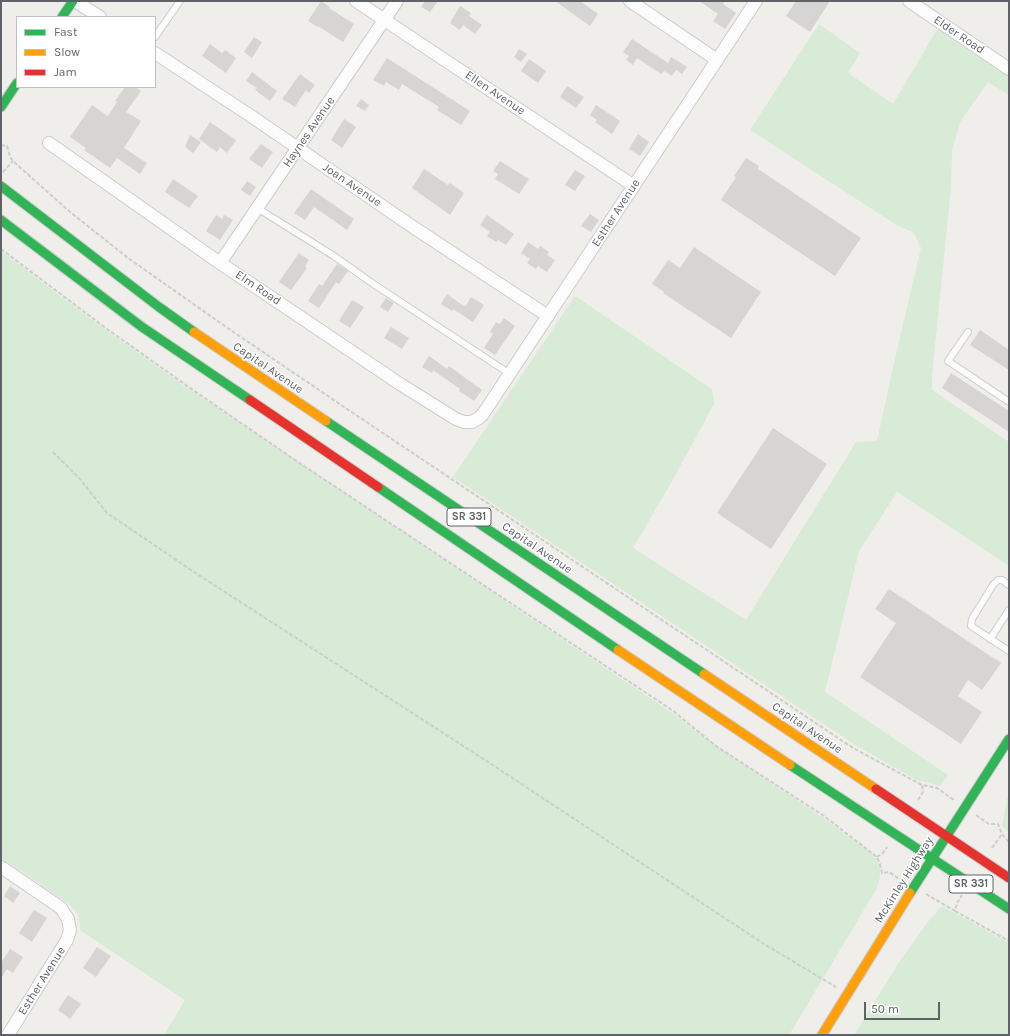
<!DOCTYPE html>
<style>
body{margin:0}
#map{position:relative;width:1010px;height:1036px;overflow:hidden;background:#efeeea;font-family:Karla,sans-serif}
canvas{display:block}
.frame{position:absolute;inset:0;border:2px solid #5f6368;pointer-events:none}
.legend{position:absolute;left:16px;top:16px;width:140px;height:72px;box-sizing:border-box;background:#fff;border:1px solid #bfc1c3;margin:0;padding:5px 7px;list-style:none;font-size:12px;color:#5f6368}
.legend li{display:flex;align-items:center;gap:8px;height:20px}
.legend b{width:20px;border:1px solid #bfc1c3}
.scale{position:absolute;left:864px;top:1002px;width:76px;height:18px;box-sizing:border-box;border:2px solid #5f6368;border-top:0;padding-left:5px;font-size:12px;line-height:14px;white-space:nowrap;color:#5f6368;-webkit-text-stroke:3px #fff;paint-order:stroke}
</style>
<div id="map">
<canvas width="1010" height="1036"></canvas>
<div class="frame"></div>
<ul class="legend">
<li><b style="height:5px;background:#30b455"></b>Fast</li>
<li><b style="height:5px;background:#ff9f0a"></b>Slow</li>
<li><b style="height:5px;background:#e5322d"></b>Jam</li>
</ul>
<div class="scale">50 m</div>
</div>
<script>
const g = document.querySelector('canvas').getContext('2d');
g.lineJoin = 'round';
function fill(path, color) {
  g.fillStyle = color;
  g.fill(path, 'evenodd');
}
function toPath(rows) {
  const path = new Path2D();
  for (const r of rows) {
    path.moveTo(r[0], r[1]);
    for (let i = 2; i < r.length; i += 2) path.lineTo(r[i], r[i + 1]);
  }
  return path;
}
function trace(path, color, width, dash) {
  g.strokeStyle = color;
  g.lineWidth = width;
  g.lineCap = dash ? 'butt' : 'round';
  g.setLineDash(dash || []);
  g.stroke(path);
}
function write(font, color, halo, rows, align = 'center') {
  g.font = font + ' Karla,sans-serif';
  g.lineWidth = 3;
  g.setLineDash([]);
  g.textBaseline = 'middle';
  g.strokeStyle = halo;
  g.fillStyle = color;
  for (const [text, x, y, turn = 0] of rows) {
    g.save();
    g.translate(x, y);
    g.rotate((+turn || 0) * Math.PI / 180);
    g.textAlign = isNaN(turn) ? turn : align;
    if (halo) g.strokeText(text, 0, 0);
    g.fillText(text, 0, 0);
    g.restore();
  }
}
fill(toPath([
 [819,24,860,53,848,73,893,104,938,28,1009,77,1009,95,988,82,960,122,952,151,951,189,932,375,932,390,1009,442,1009,566,897,492,859,551,825,692,948,775,940,786,917,780,855,745,453,477,575,296,712,389,714,404,671,483,633,548,746,620,856,442,877,441,894,363,921,248,914,233,895,224,750,130],
 [1,251,103,328,179,382,671,712,716,746,825,819,872,854,877,860,880,867,880,877,877,888,789,1035,164,1035,185,1000,80,930,80,924,78,914,69,904,1,858],
 [1009,796,1009,832,1002,826,1007,799],
 [942,906,1009,943,1009,1035,854,1035,899,962,930,919]
]), '#d8ebd6');
fill(toPath([
 [321,1,330,7,329,8,354,24,343,42,318,26,318,27,308,21],
 [425,1,438,1,430,12,421,7],
 [555,1,580,1,598,14,590,26],
 [699,1,725,1,723,4,736,13,725,29,713,21,718,14],
 [796,1,830,1,810,32,786,16],
 [460,6,471,13,469,16,482,25,475,34,463,25,460,30,450,23],
 [254,37,262,42,252,58,244,52],
 [632,39,668,63,671,57,687,67,682,74,676,70,672,76,664,71,661,74,637,58,633,65,626,60,629,56,623,52],
 [210,44,222,53,225,50,236,58,226,73,202,56],
 [519,49,527,54,521,62,514,57],
 [387,58,470,111,461,125,437,110,439,107,402,84,399,90,386,82,384,86,373,80],
 [529,59,546,71,538,83,521,71],
 [252,72,277,91,270,101,255,90,257,88,246,81],
 [300,74,315,85,309,93,306,90,295,107,282,99],
 [567,86,584,97,576,108,560,97],
 [125,87,135,87,141,91,126,112,141,121,124,148,147,163,140,174,117,158,110,168,84,150,86,148,70,137,92,105,108,116,117,102,115,101],
 [361,99,369,105,365,111,356,106],
 [596,105,620,121,612,134,595,122,597,120,590,115],
 [344,119,356,127,342,148,331,140],
 [210,122,236,140,227,153,220,147,217,152,199,139],
 [638,134,649,142,640,156,629,149],
 [190,135,201,142,193,153,185,147],
 [261,144,273,152,262,168,249,159],
 [746,158,759,166,758,169,861,238,835,276,721,200,736,177,734,176],
 [500,161,529,179,519,194,495,179,498,174,493,171],
 [424,169,448,185,450,183,464,193,450,215,412,188],
 [575,170,585,176,575,191,565,185],
 [173,179,198,196,189,208,165,192],
 [247,181,256,187,250,196,241,190],
 [311,189,354,219,347,230,314,207,305,220,294,213],
 [590,214,599,220,591,232,581,226],
 [216,215,222,219,224,215,233,220,220,240,206,231],
 [487,215,514,234,506,245,498,240,496,242,487,236,490,232,480,225],
 [528,242,538,249,540,246,549,252,547,255,555,260,547,272,538,266,536,269,527,263,530,259,521,253],
 [694,247,761,292,731,338,663,293,664,292,652,284,668,260,680,268],
 [299,253,309,260,305,266,307,268,291,290,279,282],
 [337,264,348,271,339,284,336,282,319,308,308,301,319,284,322,286],
 [447,294,462,305,466,306,471,297,484,305,473,322,453,309,452,311,441,304],
 [386,298,394,303,388,312,380,307],
 [352,300,364,307,350,328,339,321],
 [504,318,515,326,495,355,484,348,493,334,490,332,496,322,500,324],
 [391,327,409,338,402,349,384,338],
 [980,330,1009,350,1009,370,970,345],
 [429,356,447,369,449,366,482,390,474,401,459,391,460,389,433,370,432,373,422,367],
 [951,373,1009,411,1009,432,942,388],
 [773,428,827,464,771,549,717,513],
 [889,589,1001,663,982,690,968,680,958,696,982,712,961,744,860,677,896,623,875,609],
 [10,886,20,893,13,903,4,896],
 [34,910,47,918,32,942,19,933],
 [97,947,111,956,96,977,83,968],
 [10,949,23,957,13,973,7,969,1,978,1,963],
 [68,995,81,1004,70,1019,58,1010]
]), '#d6d5d3');
const lane = toPath([
 [155,37,180,1],
 [257,208,334,256,372,283,510,374],
 [968,332,948,361,1009,402],
 [1009,585,1002,580,998,580,993,585,972,619,971,626,1009,651],
 [990,639,1009,610]
]);
const street = toPath([
 [75,1,100,17],
 [356,1,634,186],
 [630,1,717,60],
 [909,1,1009,69],
 [155,53,251,116,413,227,548,316],
 [49,143,220,263,400,384,456,419,464,422,472,422,479,418,483,414,756,1],
 [220,263,397,1],
 [1,867,61,908,68,919,70,930,67,940,8,1035]
]);
const fast = toPath([
 [62,17,73,1],
 [1,107,17,83],
 [1,186,159,307,194,332],
 [1,220,142,327,250,400],
 [326,421,704,674],
 [378,487,618,650],
 [790,765,1009,909],
 [910,893,1009,739]
]);
const slow = toPath([
 [194,332,326,421],
 [618,650,790,765],
 [704,674,876,789],
 [822,1035,910,893]
]);
const jam = toPath([
 [250,400,378,487],
 [876,789,1009,878]
]);
trace(lane, '#cbcccc', 8);
trace(street, '#cbcccc', 14);
trace(fast, '#cacacb', 11);
trace(slow, '#cacacb', 11);
trace(jam, '#cacacb', 11);
trace(toPath([
 [1,145,7,146,10,157,13,161,70,212,128,258,229,329,350,411,853,748,922,785,937,788,954,800],
 [3,172,13,161],
 [1,249,107,329,193,390,298,462,672,710,716,746,824,816,877,857,880,864,882,873,889,872,901,880],
 [53,452,80,479,107,513,197,574,482,758,764,944,836,987],
 [918,800,923,792,922,785],
 [976,815,989,824,998,824,1002,834,1009,842],
 [992,848,1002,834],
 [877,857,883,853,887,847],
 [926,894,955,911,957,903,962,895],
 [955,911,1009,941]
]), '#cacfcc', 2, [4, 2]);
trace(lane, '#fdfcfc', 6);
trace(street, '#fdfcfc', 12);
trace(fast, '#30b455', 9);
trace(slow, '#ff9f0a', 9);
trace(jam, '#e5322d', 9);
for (const [x, y, w] of [
 [469,517,44],
 [971,884,44]
]) {
  const box = new Path2D();
  box.roundRect(x - w / 2, y - 9, w, 18, 3);
  g.fillStyle = '#fff';
  g.fill(box);
  trace(box, '#5f6368', 1);
}
write('bold 11px', '#5f6368', null, [
 ["SR 331",469,517],
 ["SR 331",971,884]
]);
write('12px', '#5f6368', '#fff', [
 ["Elder Road",959,35,34],
 ["Ellen Avenue",495,93,34],
 ["Haynes Avenue",309,132,-56],
 ["Joan Avenue",352,185,34],
 ["Esther Avenue",616,213,-57],
 ["Elm Road",258,288,34],
 ["Capital Avenue",268,368,34],
 ["Capital Avenue",537,548,34],
 ["Capital Avenue",807,728,34],
 ["McKinley Highway",904,880,-58],
 ["Esther Avenue",42,981,-58]
]);
</script>
